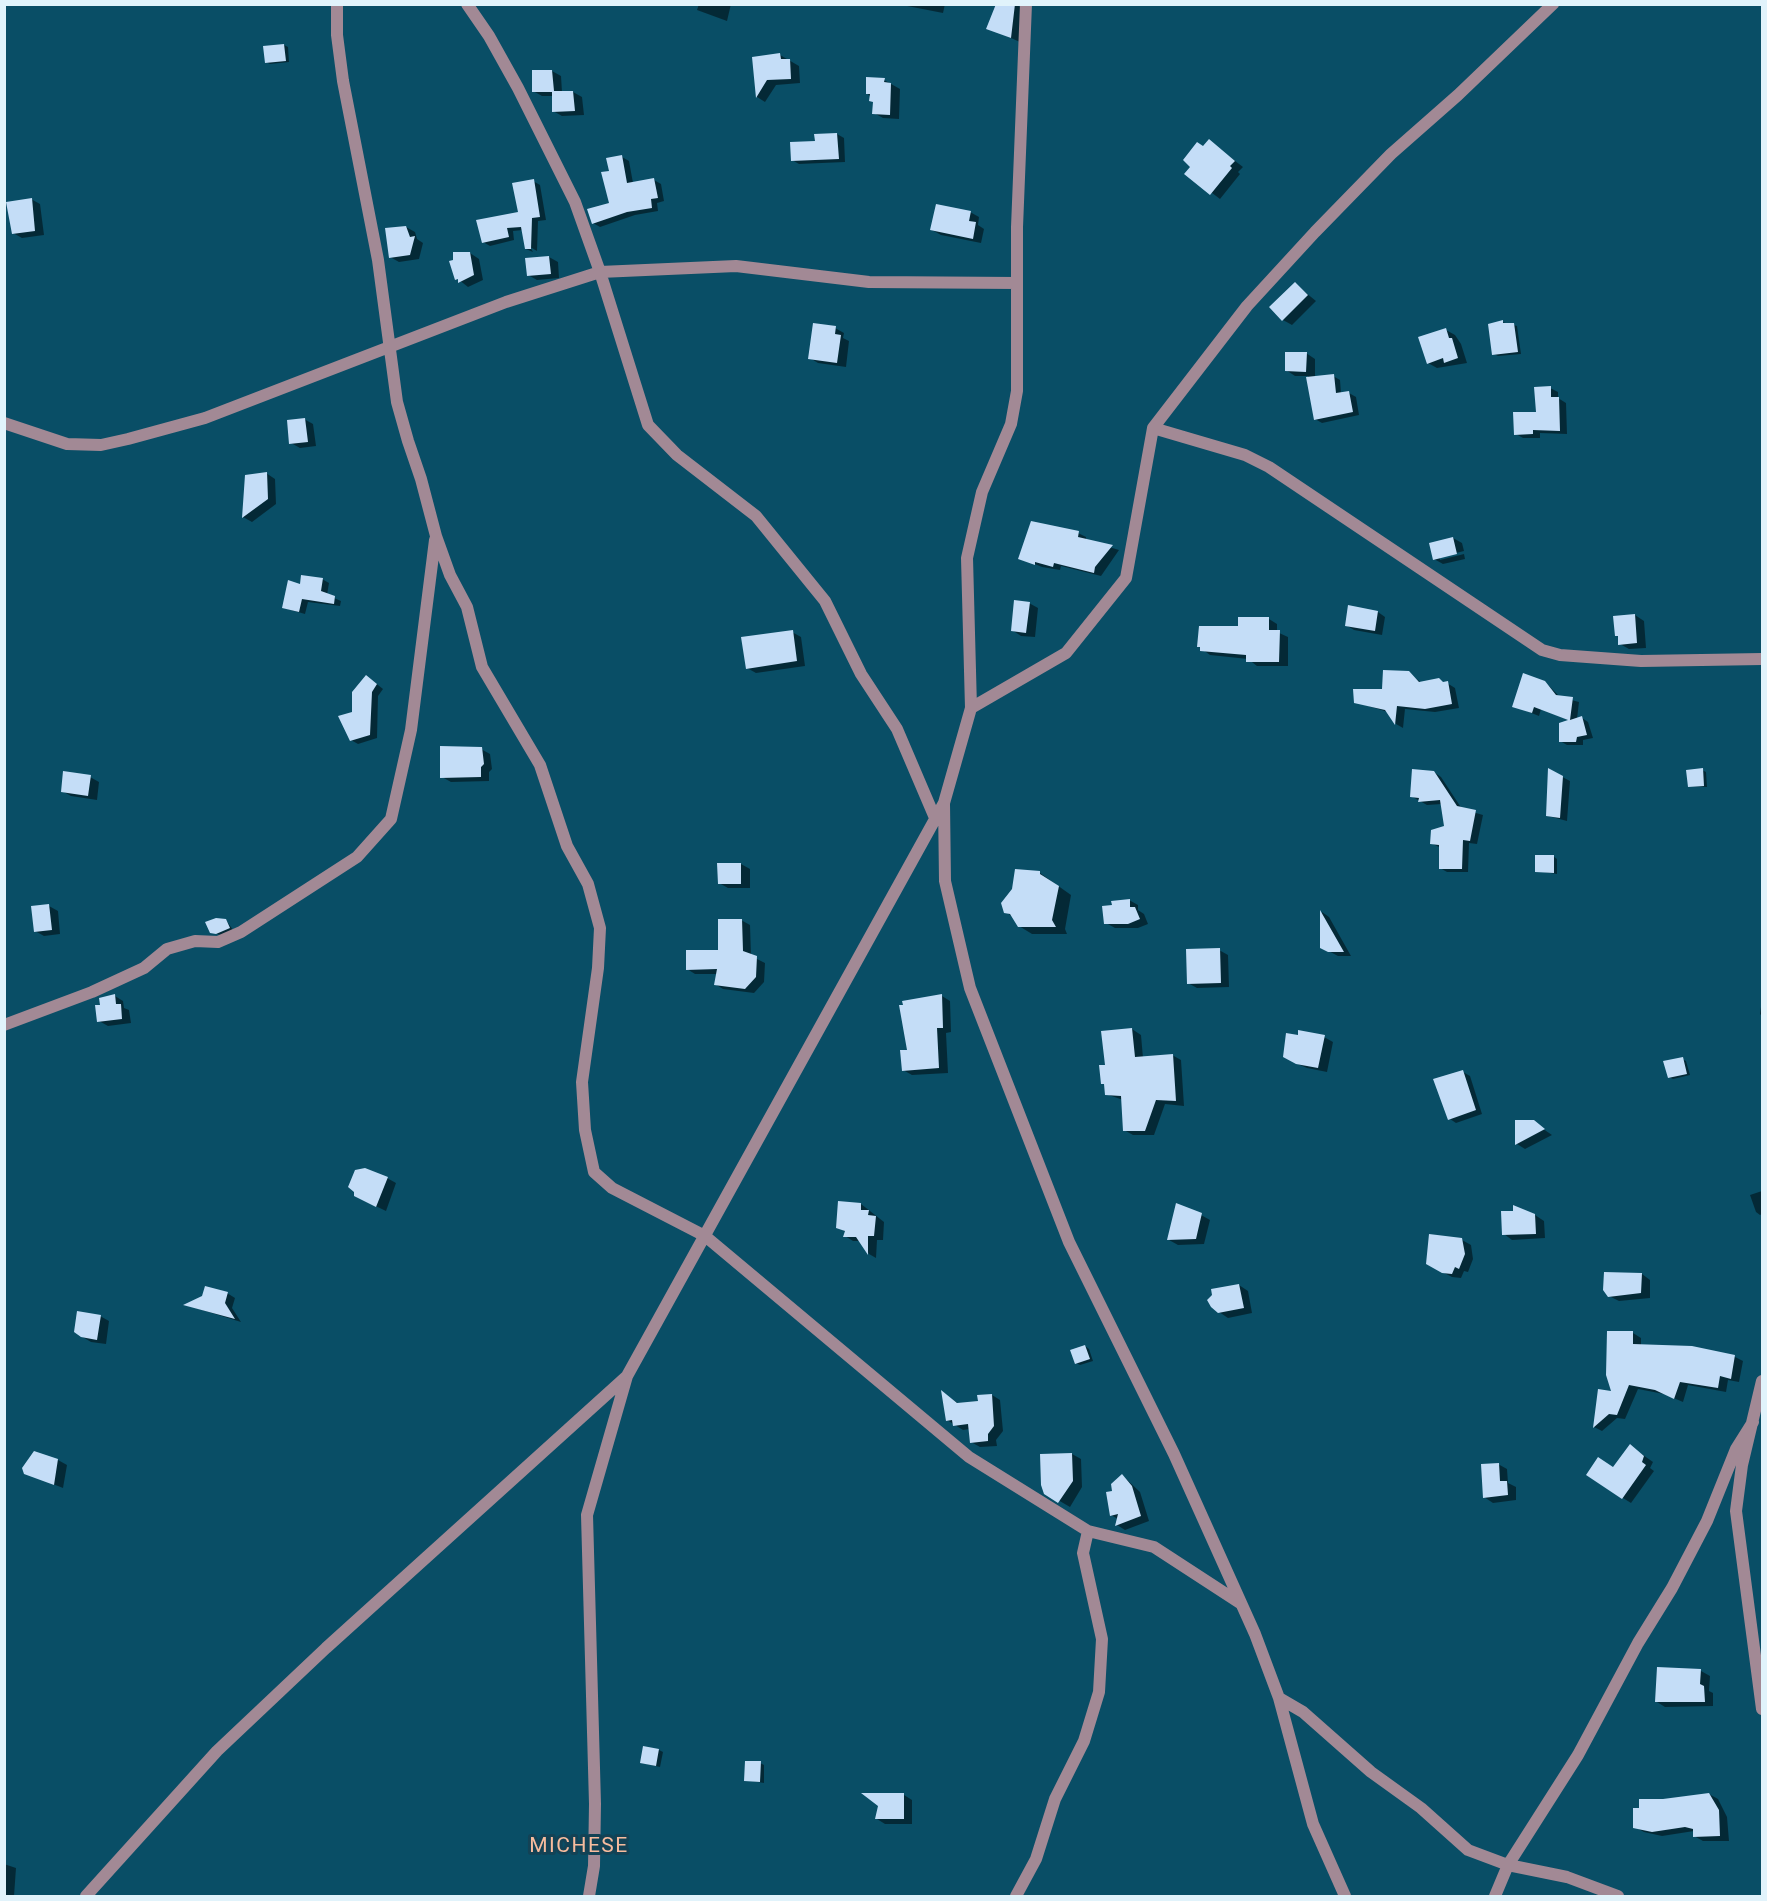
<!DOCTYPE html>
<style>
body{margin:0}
#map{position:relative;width:1767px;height:1901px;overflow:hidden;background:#094e66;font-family:Roboto,sans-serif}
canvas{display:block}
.frame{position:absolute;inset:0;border:6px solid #e1f3fb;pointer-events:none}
</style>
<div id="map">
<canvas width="1767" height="1901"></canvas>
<div class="frame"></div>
</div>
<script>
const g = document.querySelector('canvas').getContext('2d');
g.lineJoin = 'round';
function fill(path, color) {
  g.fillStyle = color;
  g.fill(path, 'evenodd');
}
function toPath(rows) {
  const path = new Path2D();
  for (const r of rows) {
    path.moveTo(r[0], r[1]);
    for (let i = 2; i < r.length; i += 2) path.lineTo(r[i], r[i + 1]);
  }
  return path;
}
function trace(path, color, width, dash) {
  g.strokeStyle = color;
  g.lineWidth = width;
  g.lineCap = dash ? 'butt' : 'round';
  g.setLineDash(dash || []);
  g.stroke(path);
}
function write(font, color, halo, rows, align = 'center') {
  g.font = font + ' Roboto,sans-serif';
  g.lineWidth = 6;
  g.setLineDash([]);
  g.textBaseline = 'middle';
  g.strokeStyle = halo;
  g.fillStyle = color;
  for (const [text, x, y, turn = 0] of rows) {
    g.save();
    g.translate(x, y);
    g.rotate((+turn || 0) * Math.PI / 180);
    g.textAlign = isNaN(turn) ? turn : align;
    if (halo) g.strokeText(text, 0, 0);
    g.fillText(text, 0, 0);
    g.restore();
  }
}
fill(toPath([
 [699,4,731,4,727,21,697,10],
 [897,4,945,4,943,13],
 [997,4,1015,4,1024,9,1020,42,988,28],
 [284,45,288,47,289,62,270,64,266,62],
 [780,55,799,66,800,83,776,85,765,102,757,97,754,59],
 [552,71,561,76,562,92,573,92,582,97,584,115,562,116,553,111,553,96,542,96,533,91],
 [884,80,900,89,899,119,883,118,874,113,875,102,867,93],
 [837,134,844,138,845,162,799,164,792,160,816,143],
 [1209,141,1243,167,1238,172,1240,174,1220,199,1187,174],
 [622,157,629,161,633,183,654,180,661,184,664,201,657,203,658,211,635,215,600,227,593,223,611,204,610,173],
 [533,181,540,185,546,220,538,221,537,251,530,247,533,252,526,249,523,230,513,231,514,240,490,246,483,242,520,213],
 [31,199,40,204,44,235,22,238,13,233],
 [970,212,979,217,978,225,984,229,981,243,941,235,932,230],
 [406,227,415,232,417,239,423,243,419,259,399,262,390,257],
 [470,253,479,259,483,280,468,287,454,276],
 [549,257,558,262,559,278,537,280,528,275],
 [1295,284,1316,301,1292,325,1283,320],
 [1502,322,1517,326,1521,354,1498,356,1494,354],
 [835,328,844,333,843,338,849,341,846,367,818,363,810,358],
 [1446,330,1455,335,1461,344,1467,363,1437,368,1428,363],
 [1306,353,1315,359,1315,377,1333,376,1340,380,1341,394,1349,393,1356,397,1359,415,1322,423,1315,419,1308,376,1295,376,1286,370],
 [1550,388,1558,392,1558,398,1566,403,1567,434,1540,433,1540,438,1523,438,1516,434,1538,413],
 [304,419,313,424,316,446,300,448,291,443],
 [266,473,275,479,276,504,252,522,243,517,246,476],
 [1078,533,1086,537,1086,540,1119,550,1101,576,1061,566,1060,570,1042,567,1020,558],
 [1453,538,1462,543,1464,551,1440,557,1440,560,1464,554,1465,559,1443,564,1434,559],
 [322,579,329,583,327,595,341,601,340,606,308,602,305,614,284,608,301,586],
 [1029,603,1038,608,1035,637,1021,636,1012,630],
 [1378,612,1385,617,1382,635,1354,630,1346,625],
 [1635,615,1644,621,1646,648,1629,649,1620,644,1619,637,1616,635],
 [1269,619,1277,624,1277,632,1288,637,1288,666,1257,666,1248,659,1210,655,1198,646],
 [792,632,801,637,805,666,756,673,747,668],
 [1408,673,1422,683,1447,683,1455,688,1459,708,1435,712,1405,709,1403,728,1396,724,1388,712,1355,702,1383,690],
 [373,681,383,689,378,696,377,738,358,744,351,740,353,713],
 [1544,681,1560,697,1579,702,1577,719,1582,718,1588,722,1593,738,1583,740,1583,745,1567,745,1560,741,1571,721,1541,709,1539,716,1514,706],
 [481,749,490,754,492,769,489,772,489,781,451,782,442,777],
 [1549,770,1570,781,1567,821,1548,816],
 [1702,770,1706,772,1707,787,1689,786],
 [1434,772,1441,777,1462,809,1483,815,1477,844,1469,843,1468,872,1447,872,1440,868,1441,848,1431,843,1445,827,1442,804,1427,805,1411,796],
 [90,777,99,782,97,800,71,796,62,791],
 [1553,856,1557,859,1557,874,1537,871],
 [741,864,750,869,750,888,728,888,719,883],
 [1040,873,1071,895,1065,929,1067,934,1032,934,1019,926,1013,917,1006,912],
 [1129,900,1138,905,1138,910,1144,914,1148,924,1138,928,1115,928,1106,923],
 [49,906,58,911,60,934,44,936,35,931],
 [1322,912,1329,917,1351,956,1338,956,1321,947],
 [226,920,233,930,221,935,211,932],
 [741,920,750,925,751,956,765,963,764,982,754,993,723,989,715,984,717,974,695,974,687,969,720,952],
 [1219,950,1228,955,1229,987,1197,988,1188,983],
 [115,996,123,1001,124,1008,129,1010,131,1023,108,1026,99,1021,102,1006],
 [942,996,950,1001,951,1032,946,1033,948,1073,912,1075,903,1070,909,1051],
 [1762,1000,1762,1016,1760,1014],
 [1132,1029,1141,1035,1143,1058,1172,1055,1181,1060,1184,1106,1165,1104,1154,1135,1133,1135,1124,1130,1123,1100,1106,1094,1106,1085,1103,1083,1107,1066],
 [1324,1037,1333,1042,1327,1072,1307,1068,1293,1062],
 [1682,1059,1686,1061,1690,1075,1673,1079,1669,1077],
 [1463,1072,1470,1076,1482,1114,1456,1123,1450,1119],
 [1517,1122,1533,1122,1552,1135,1525,1149,1517,1144],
 [387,1178,396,1183,386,1211,365,1201],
 [1762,1191,1762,1214,1760,1215,1756,1212,1750,1195],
 [861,1204,884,1222,883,1240,877,1240,876,1258,869,1254,861,1241,853,1241,845,1236,846,1232,838,1227],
 [1514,1212,1535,1215,1544,1221,1545,1238,1512,1240,1504,1234],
 [1201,1215,1210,1220,1204,1244,1178,1245,1169,1240],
 [1462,1240,1471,1245,1473,1259,1468,1272,1464,1271,1461,1278,1452,1277,1427,1264],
 [1642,1274,1650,1280,1650,1298,1619,1301,1609,1296],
 [1239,1285,1248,1291,1252,1313,1228,1318,1219,1312],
 [227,1293,235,1298,232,1308,241,1322,186,1305],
 [100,1316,109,1321,106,1344,91,1342,81,1336],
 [1608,1333,1633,1333,1641,1338,1641,1345,1735,1357,1743,1361,1739,1382,1728,1380,1726,1392,1688,1385,1683,1402,1664,1394,1638,1389,1625,1419,1617,1418,1602,1431,1594,1427,1599,1391,1613,1393],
 [1085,1346,1089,1349,1093,1361,1080,1365,1076,1363],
 [943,1393,959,1404,979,1403,992,1395,1000,1400,1003,1431,996,1440,997,1446,980,1447,971,1442,970,1429,963,1430,947,1420],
 [1630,1446,1653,1462,1650,1468,1654,1471,1631,1503,1623,1498,1613,1468],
 [1072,1454,1081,1459,1082,1487,1070,1507,1046,1493],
 [58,1460,67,1465,63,1488,25,1473],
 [1498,1464,1507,1469,1508,1483,1516,1487,1516,1500,1493,1503,1484,1497],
 [1123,1476,1140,1492,1149,1521,1125,1530,1117,1525,1118,1519,1111,1515,1113,1492],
 [1659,1668,1701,1671,1710,1676,1709,1691,1713,1693,1713,1706,1665,1707,1657,1702],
 [659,1750,663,1752,660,1767,642,1763],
 [760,1763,764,1765,764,1783,746,1780],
 [1709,1794,1718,1799,1727,1817,1729,1841,1703,1841,1694,1836,1694,1831,1662,1836,1644,1832,1635,1827,1664,1800],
 [904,1795,912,1800,912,1824,885,1824,877,1819],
 [4,1864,16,1868,14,1896,4,1896]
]), '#0007');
fill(toPath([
 [996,4,1015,4,1011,38,986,29],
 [284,44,286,61,265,63,263,46],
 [780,53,781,59,790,59,791,79,767,80,756,98,752,57],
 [532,70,552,70,554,91,573,91,575,111,552,112,552,92,532,92],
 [866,77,885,78,884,82,891,83,890,115,872,114,873,102,869,101,870,94,866,94],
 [837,133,839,159,791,161,790,142,815,141,814,134],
 [1209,139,1235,161,1230,166,1232,168,1210,195,1184,174,1190,167,1183,160,1197,142,1203,146],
 [622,155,627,183,654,178,658,198,651,199,652,208,627,212,592,224,587,209,609,203,601,172,609,171,606,158],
 [534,179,540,217,532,218,531,249,525,249,521,227,507,228,509,237,482,243,476,220,518,212,512,183],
 [32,198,35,231,12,234,6,202],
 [936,204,971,211,969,221,976,222,973,239,930,230],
 [406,226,410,237,415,236,410,255,389,258,385,228],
 [453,252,470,252,474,275,458,283,458,279,455,280,449,261,453,260],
 [549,256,551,274,527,276,525,258],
 [1295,282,1308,295,1282,321,1269,307],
 [1503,320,1503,323,1514,323,1518,352,1492,355,1488,324],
 [813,323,836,326,835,334,841,335,837,363,808,359],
 [1446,328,1449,338,1452,338,1458,358,1444,363,1443,358,1427,364,1418,337],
 [1285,352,1307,352,1306,372,1285,371],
 [1334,374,1336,393,1349,391,1353,412,1314,420,1306,377],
 [1551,386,1551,397,1559,397,1560,431,1533,430,1533,434,1514,435,1513,412,1536,412,1534,387],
 [305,418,308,442,289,444,287,420],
 [267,472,268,499,242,518,245,475],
 [1031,521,1079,531,1078,537,1113,545,1095,567,1094,573,1054,563,1053,567,1035,562,1035,565,1018,559],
 [1453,537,1457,554,1433,560,1429,543],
 [301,575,323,578,321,591,335,596,334,604,302,599,299,612,282,608,288,580,300,584],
 [1014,600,1030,602,1026,633,1011,631],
 [1348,605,1378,611,1375,631,1345,626],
 [1635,614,1637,643,1618,645,1618,636,1615,636,1613,616],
 [1238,617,1269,617,1269,630,1280,630,1279,662,1246,662,1246,655,1200,651,1200,647,1197,647,1199,626,1238,626],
 [793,630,797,661,746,669,741,637],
 [1383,670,1409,671,1419,682,1439,678,1443,682,1448,681,1452,704,1425,709,1397,706,1395,725,1385,710,1354,703,1353,689,1382,689],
 [1523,673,1545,681,1556,695,1573,697,1570,720,1582,716,1587,735,1577,737,1576,742,1559,742,1559,723,1568,720,1534,707,1532,713,1512,707],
 [366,675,377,684,372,692,370,735,350,741,338,716,352,712,352,692],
 [440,746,482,747,484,764,481,767,481,777,440,778],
 [1548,768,1563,776,1560,818,1546,816],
 [1703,768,1704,786,1688,787,1686,770],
 [1412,769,1434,771,1457,806,1476,810,1470,841,1463,840,1462,869,1439,869,1439,845,1430,844,1431,830,1444,826,1440,800,1418,802,1419,798,1410,797],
 [63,771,91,775,88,796,61,792],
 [1535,855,1554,855,1554,873,1535,872],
 [717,863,741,863,741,884,718,884],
 [1015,869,1040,871,1040,874,1059,886,1052,920,1056,927,1018,927,1010,914,1004,913,1001,903,1012,889],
 [1130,899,1130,907,1135,907,1140,919,1128,924,1104,924,1102,906,1112,905,1111,901],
 [49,904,52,930,34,932,31,906],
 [1320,910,1344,952,1328,952,1320,948],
 [216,918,226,919,230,928,216,934,210,933,205,922],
 [718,919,742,919,743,951,757,956,756,977,745,989,714,985,717,969,686,970,686,950,718,950],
 [1220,948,1221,983,1187,984,1186,949],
 [115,994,116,1004,121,1004,122,1019,97,1022,95,1005,100,1005,99,998],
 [942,994,943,1028,937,1028,939,1068,902,1071,900,1050,907,1050,899,1005,903,1005,902,1001],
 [1132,1028,1135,1057,1173,1054,1176,1101,1156,1100,1145,1131,1123,1131,1121,1096,1105,1095,1104,1084,1101,1084,1099,1065,1105,1065,1101,1031],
 [1298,1030,1325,1035,1318,1068,1296,1064,1283,1057,1286,1033,1298,1035],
 [1683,1057,1687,1074,1668,1078,1663,1061],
 [1463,1070,1476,1110,1448,1120,1433,1079],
 [1515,1120,1534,1120,1545,1129,1515,1145],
 [365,1168,388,1177,376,1207,354,1196,354,1192,348,1187,355,1170],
 [838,1201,861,1203,861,1210,869,1210,868,1215,876,1216,874,1236,868,1236,868,1255,856,1237,843,1237,845,1231,836,1228],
 [1176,1203,1202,1213,1196,1239,1167,1240],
 [1513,1205,1535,1214,1536,1234,1502,1235,1501,1211,1513,1211],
 [1429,1234,1462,1238,1465,1254,1459,1269,1455,1267,1452,1274,1442,1273,1426,1264],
 [1604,1272,1642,1273,1641,1293,1608,1297,1603,1290],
 [1239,1284,1244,1308,1218,1313,1211,1307,1207,1300,1212,1295,1211,1289],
 [205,1286,228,1292,225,1303,235,1319,183,1305,202,1296],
 [77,1311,101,1315,97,1340,81,1337,74,1332],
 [1607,1331,1633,1331,1633,1344,1692,1346,1735,1355,1731,1379,1720,1376,1718,1388,1680,1382,1674,1399,1655,1390,1629,1385,1617,1415,1609,1414,1593,1428,1598,1389,1611,1391,1606,1375],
 [1085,1345,1090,1359,1075,1364,1070,1350],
 [941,1390,957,1403,978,1401,977,1395,992,1394,994,1426,988,1434,988,1441,970,1443,968,1424,953,1426,952,1420,946,1421],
 [1630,1444,1644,1456,1642,1462,1646,1465,1622,1499,1586,1475,1598,1457,1613,1467],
 [34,1451,58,1459,54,1485,24,1474,22,1468],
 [1072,1453,1073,1481,1058,1503,1044,1494,1041,1485,1040,1454],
 [1499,1463,1500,1481,1507,1481,1508,1495,1483,1498,1481,1464],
 [1122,1474,1132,1486,1141,1516,1115,1526,1118,1514,1110,1516,1106,1492,1112,1491,1111,1484],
 [1657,1667,1701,1669,1700,1684,1704,1686,1705,1702,1655,1702],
 [643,1746,659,1749,656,1766,640,1763],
 [745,1761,761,1761,760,1782,744,1781],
 [861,1793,904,1793,904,1819,875,1819,878,1806],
 [1709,1793,1719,1810,1720,1836,1693,1837,1693,1829,1685,1827,1652,1832,1633,1828,1633,1808,1639,1808,1639,1799,1663,1799]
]), '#c4ddf7');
trace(toPath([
 [337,4,337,35,343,81,378,260,397,402,408,441,421,479,436,536,450,575,467,607,482,667,540,765,567,846,588,884,600,928,598,968,582,1082,585,1130,594,1172,612,1188,705,1236,969,1457,1088,1531,1154,1547,1240,1603],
 [467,4,489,36,518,88,575,202,600,272,648,425,677,455,756,516,825,601,861,674,897,729,935,818],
 [4,423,67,444,101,445,128,439,205,418,506,302,600,272,736,266,869,282,1017,283],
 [1153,428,1245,455,1269,467,1542,650,1560,655,1641,661,1762,659],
 [971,708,967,558,982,492,1011,424,1017,391,1017,227,1026,4],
 [4,1025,92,992,144,968,167,949,195,941,218,942,241,932,357,857,391,819,411,730,435,540],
 [1762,1381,1742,1465,1736,1511,1762,1709],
 [1279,1698,1303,1712,1371,1772,1421,1808,1468,1850,1508,1865,1567,1877,1618,1896],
 [86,1896,217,1751,326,1648,626,1377],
 [589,1896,594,1866,595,1804,587,1515,627,1376,944,803],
 [1016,1896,1036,1859,1055,1799,1084,1741,1099,1692,1102,1639,1083,1553,1088,1531],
 [1345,1896,1313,1824,1279,1698,1255,1634,1174,1454,1069,1242,970,988,945,881,944,803,971,708,1066,653,1126,578,1153,428,1247,306,1315,232,1391,154,1458,95,1553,4],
 [1495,1896,1508,1865,1578,1755,1638,1643,1672,1588,1707,1521,1736,1449,1753,1422]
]), '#a28995', 12);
g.letterSpacing = '1.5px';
write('21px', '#f7bc9e', '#134255', [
 ["MICHESE",579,1847]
]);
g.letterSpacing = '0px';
</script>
